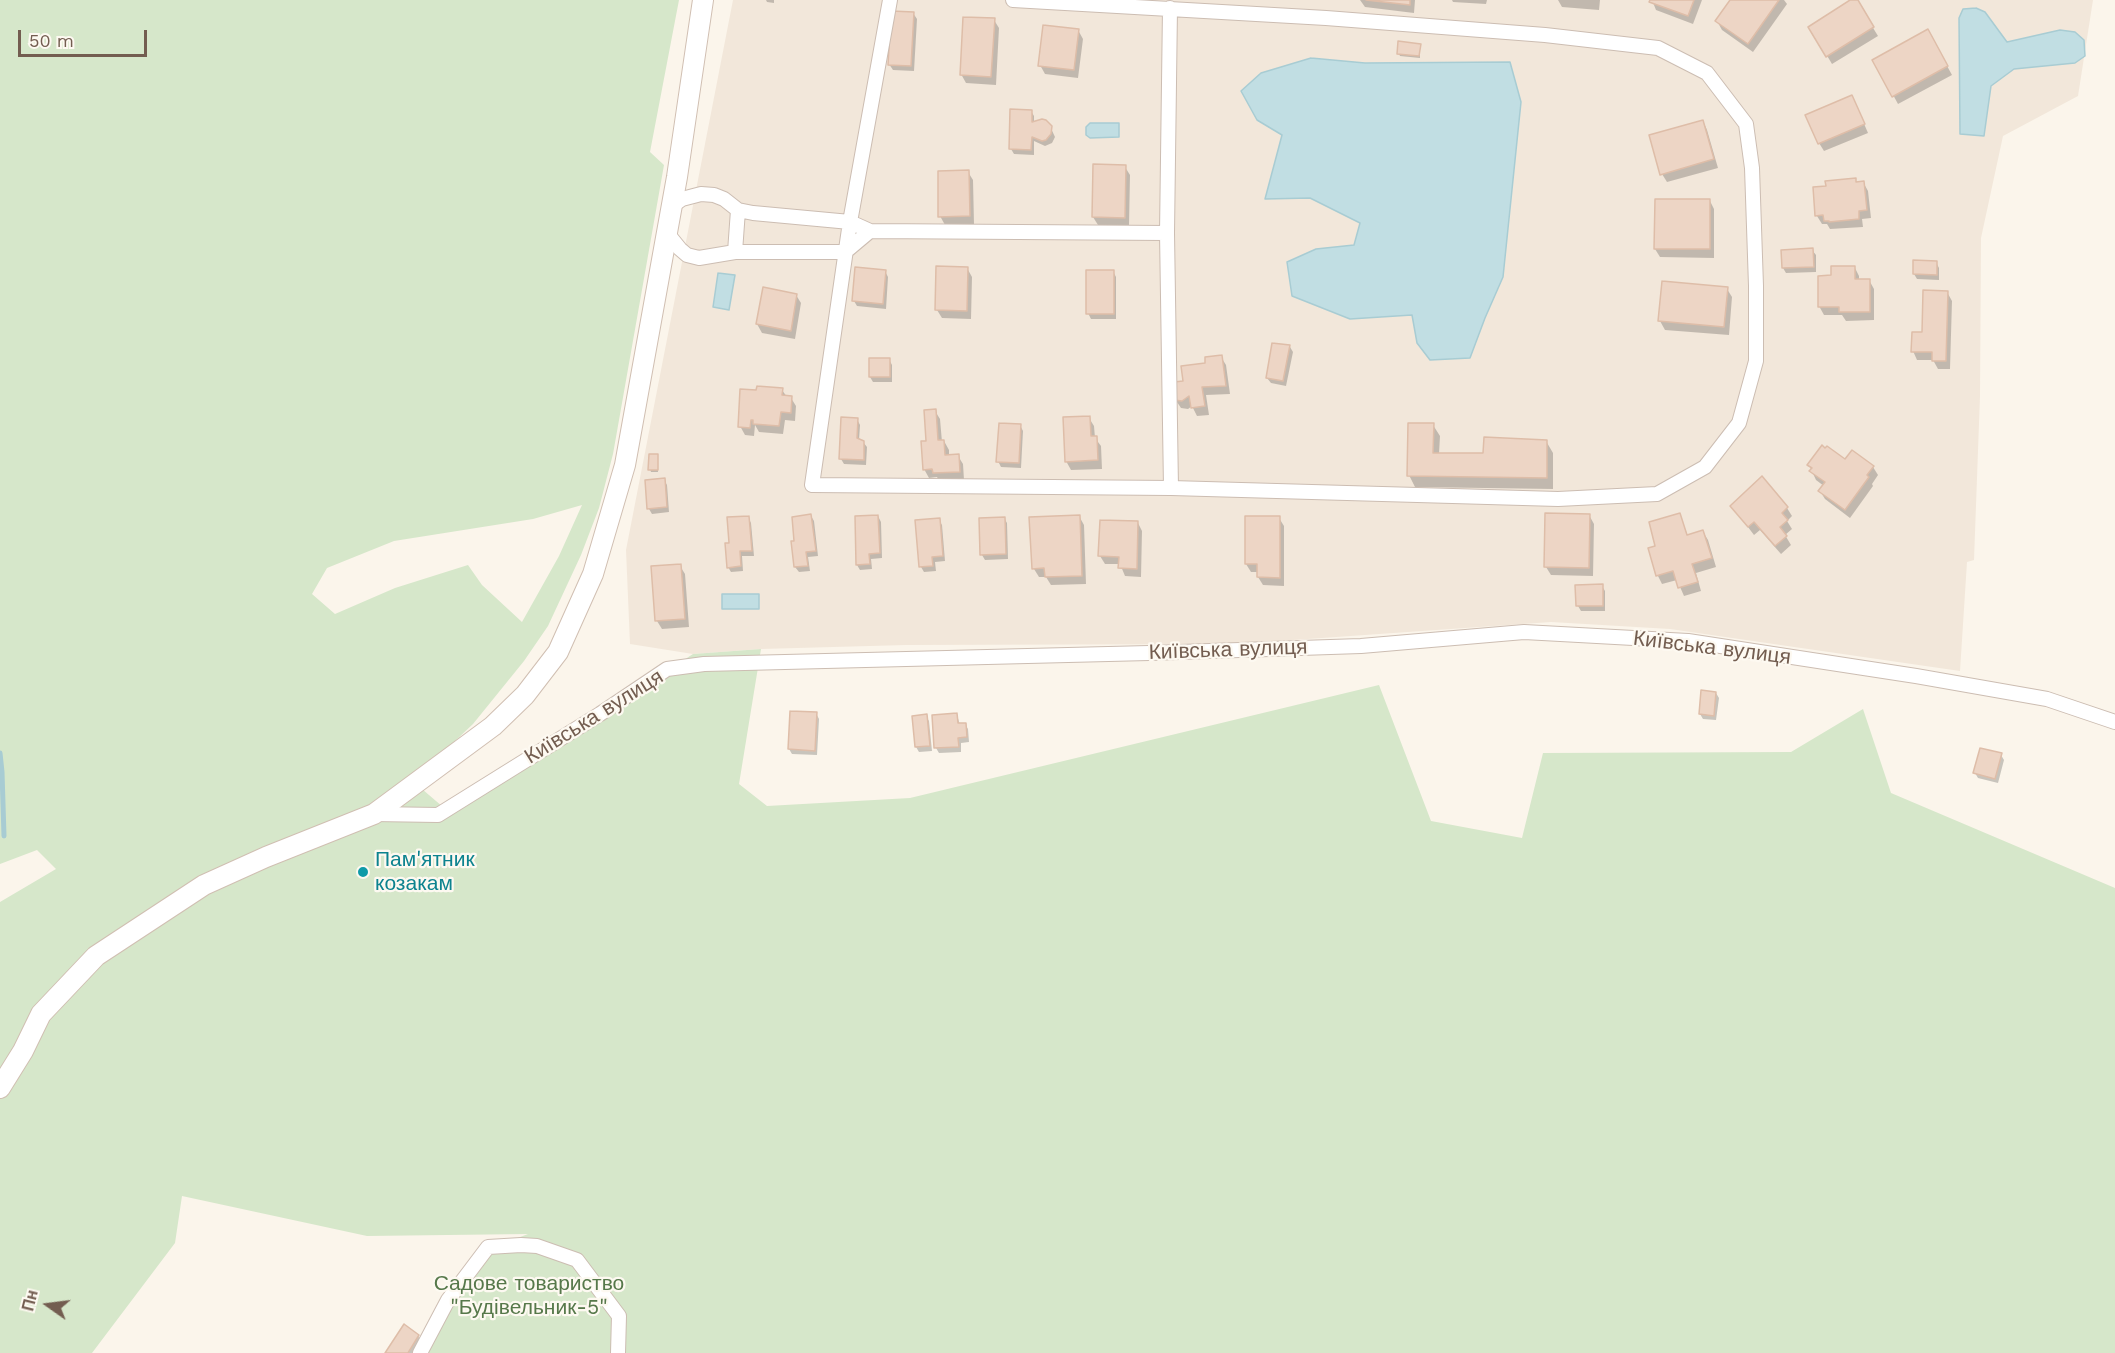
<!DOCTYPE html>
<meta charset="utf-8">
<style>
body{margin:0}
#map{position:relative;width:2115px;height:1353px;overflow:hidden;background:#fbf5eb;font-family:"Work Sans",sans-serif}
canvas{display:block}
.north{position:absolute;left:18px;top:1275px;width:60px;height:60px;-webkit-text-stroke:4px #fdf9f1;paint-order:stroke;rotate:284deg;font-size:16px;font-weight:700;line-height:24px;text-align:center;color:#735d50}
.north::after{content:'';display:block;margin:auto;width:21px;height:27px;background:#735d50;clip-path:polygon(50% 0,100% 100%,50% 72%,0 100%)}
.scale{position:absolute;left:18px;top:30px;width:129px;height:27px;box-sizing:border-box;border:3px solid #735d50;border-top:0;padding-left:8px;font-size:18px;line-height:21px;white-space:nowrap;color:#735d50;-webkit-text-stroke:4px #fdf9f1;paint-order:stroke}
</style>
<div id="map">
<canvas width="2115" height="1353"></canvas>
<div class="north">Пн</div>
<div class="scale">50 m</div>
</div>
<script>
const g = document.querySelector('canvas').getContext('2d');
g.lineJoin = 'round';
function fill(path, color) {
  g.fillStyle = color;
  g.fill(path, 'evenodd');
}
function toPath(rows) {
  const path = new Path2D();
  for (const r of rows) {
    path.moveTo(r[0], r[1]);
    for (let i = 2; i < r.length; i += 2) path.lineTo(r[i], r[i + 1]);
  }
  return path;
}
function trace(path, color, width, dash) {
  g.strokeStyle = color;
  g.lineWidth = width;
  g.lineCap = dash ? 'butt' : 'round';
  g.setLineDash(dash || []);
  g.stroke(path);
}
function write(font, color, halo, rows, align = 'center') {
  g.font = font + ' "Work Sans",sans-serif';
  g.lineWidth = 4.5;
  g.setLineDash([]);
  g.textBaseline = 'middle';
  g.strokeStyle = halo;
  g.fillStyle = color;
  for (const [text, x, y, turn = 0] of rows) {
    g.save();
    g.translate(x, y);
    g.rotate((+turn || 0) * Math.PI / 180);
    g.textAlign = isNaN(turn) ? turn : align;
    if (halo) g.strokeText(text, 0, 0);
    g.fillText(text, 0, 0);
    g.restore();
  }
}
fill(toPath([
 [733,0,2093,0,2078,96,2003,136,1981,238,1980,396,1974,560,1967,562,1960,671,1670,629,1551,622,1236,644,906,645,761,649,693,654,630,644,626,550]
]), '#f2e7da');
fill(toPath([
 [0,0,679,0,650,152,664,165,613,454,599,508,581,555,548,626,524,661,473,724,435,760,415,783,450,813,693,654,761,649,739,784,767,806,910,798,1379,685,1431,821,1522,838,1543,753,1791,752,1863,709,1891,793,2115,888,2115,1353,413,1353,489,1249,528,1234,367,1236,182,1196,175,1243,92,1353,0,1353,0,902,56,869,37,850,0,864],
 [582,505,559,556,522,622,482,585,468,565,395,588,335,614,312,594,327,568,394,541,533,519]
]), '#d6e7ca');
const water = toPath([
 [1976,8,1985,12,2007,42,2060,30,2075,32,2084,40,2085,56,2075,63,2014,69,1991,86,1984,136,1960,134,1959,18,1963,9,1976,8],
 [1311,58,1365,63,1510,62,1521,102,1503,277,1485,318,1470,358,1430,360,1417,343,1412,315,1350,319,1292,296,1287,262,1316,249,1354,245,1360,223,1310,198,1265,199,1282,135,1257,120,1241,91,1261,73,1311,58],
 [1090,123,1119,123,1119,137,1090,138,1086,135,1086,127,1090,123],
 [718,273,735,275,729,310,713,307,718,273],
 [722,594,759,594,759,609,722,609,722,594]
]);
fill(water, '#c1dee3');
trace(water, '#a8ccd3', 1.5);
fill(toPath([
 [766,0,774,0,774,3,767,2],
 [1360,0,1415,0,1414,13,1365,7],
 [1452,0,1487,0,1486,4,1453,2],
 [1558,0,1600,0,1599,10,1562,7],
 [1652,0,1702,0,1693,24,1656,10],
 [1732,0,1784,0,1787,4,1753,52,1722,30,1717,21],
 [1853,0,1856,0,1878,36,1832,64,1810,27],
 [913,13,917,19,914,71,893,70,889,64],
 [994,20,999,28,996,85,966,83,961,74],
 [1078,30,1083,39,1078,78,1045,74,1040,65],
 [1928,31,1952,75,1898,104,1874,60],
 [1420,45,1420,58,1400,56,1399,54],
 [1856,105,1868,133,1824,151,1819,143],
 [1031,111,1034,116,1034,123,1049,124,1055,137,1052,143,1045,146,1034,141,1034,155,1014,154,1011,149],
 [1703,121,1707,130,1718,168,1667,182,1662,174],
 [1125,167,1130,175,1129,226,1098,225,1093,217],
 [968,172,973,180,974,224,945,225,940,216],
 [1855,179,1857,183,1863,182,1868,191,1871,218,1862,219,1863,227,1830,229,1827,224,1822,224,1817,216,1828,187],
 [1710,201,1714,209,1714,258,1660,257,1655,249],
 [1812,250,1816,255,1816,272,1786,273,1783,268],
 [1936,262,1939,268,1939,280,1917,279,1914,274],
 [967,268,972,277,971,319,942,318,937,310],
 [1855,268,1859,276,1859,280,1869,280,1874,289,1874,320,1846,321,1842,315,1824,315,1819,306,1832,277],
 [885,271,888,277,886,309,857,306,854,301],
 [1113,271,1116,277,1116,319,1091,319,1088,313],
 [1727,289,1732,297,1729,335,1665,330,1660,321],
 [1947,292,1952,301,1950,369,1938,369,1933,360,1917,360,1913,351],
 [796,295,801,303,795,339,762,333,757,324],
 [1290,347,1293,352,1286,386,1271,383,1267,378],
 [1221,357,1226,365,1230,394,1206,395,1209,415,1197,416,1192,406,1188,409,1181,408,1173,396,1185,382,1207,364],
 [889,359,892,365,892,382,873,382,870,377],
 [782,390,787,397,791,398,796,406,795,421,785,420,783,434,759,432,755,425,754,436,745,435,740,426],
 [935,411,940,419,942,442,944,441,949,450,949,456,958,456,963,464,964,480,939,481,937,477,929,478,924,469],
 [1089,418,1094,426,1095,438,1101,446,1102,469,1071,470,1066,461],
 [857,419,860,425,859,440,863,442,867,447,866,465,844,464,841,459],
 [1020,425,1023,431,1021,468,1001,467,998,461],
 [1433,425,1440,436,1439,454,1485,455,1546,441,1553,453,1553,489,1415,487,1409,475],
 [657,456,658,472,651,472,650,469],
 [1846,461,1873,467,1878,475,1872,484,1873,486,1850,518,1825,499,1820,491,1824,486,1816,480,1809,465],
 [664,480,667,485,669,512,652,514,649,509],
 [1732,506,1787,508,1792,516,1787,521,1792,529,1785,535,1791,545,1781,554,1760,530,1754,535],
 [1679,514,1688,536,1703,532,1708,540,1716,567,1696,573,1701,591,1684,596,1677,580,1662,584,1658,576,1657,547],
 [1589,515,1594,524,1593,576,1551,575,1546,567],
 [811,516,814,521,818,556,808,557,810,571,799,572,795,567,796,542],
 [878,516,881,522,882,558,871,559,872,569,860,570,857,565],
 [1079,516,1084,525,1086,584,1051,585,1046,577,1039,577,1034,569],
 [748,517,751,523,754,556,742,556,743,571,731,572,728,567,731,544],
 [1004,518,1007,523,1008,559,985,560,982,555],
 [1279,518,1284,526,1284,586,1263,585,1258,577,1258,572,1251,572,1246,564],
 [939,520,942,525,945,561,935,562,936,571,924,572,921,567,916,521],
 [1138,523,1142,531,1141,577,1125,576,1120,564,1105,564,1100,556],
 [680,566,685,574,689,627,662,629,657,621],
 [1602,586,1605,591,1605,611,1581,611,1578,606,1577,587],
 [1716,693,1719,698,1716,720,1703,719,1700,714],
 [816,713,819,719,817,755,792,754,789,749],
 [957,715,960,725,965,724,968,729,969,742,961,743,961,752,939,753,936,748],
 [926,716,929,721,932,751,919,752,916,747],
 [2001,755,2004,760,1998,783,1978,778,1975,773],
 [418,1336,421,1341,414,1353,387,1353]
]), '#0003');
trace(toPath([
 [0,753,2,772,4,836]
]), '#a8ccd3', 5);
const building = toPath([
 [1366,0,1410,0,1410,5,1366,0],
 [1650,0,1694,0,1688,16,1649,2,1650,0],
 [1730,0,1779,0,1748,44,1715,21,1730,0],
 [1850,0,1858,0,1874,27,1826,57,1808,27,1850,0],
 [891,11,914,12,911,66,888,65,891,11],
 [963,17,995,18,991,77,960,75,963,17],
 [1043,25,1079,29,1074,70,1038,66,1043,25],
 [1928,29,1948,66,1892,97,1872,60,1928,29],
 [1398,41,1421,44,1419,56,1397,54,1398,41],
 [1852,95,1865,124,1818,144,1805,115,1852,95],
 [1010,109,1032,110,1032,122,1042,119,1046,120,1052,126,1051,134,1046,140,1042,141,1032,137,1031,150,1009,149,1010,109],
 [1703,120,1714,159,1660,175,1649,135,1703,120],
 [1093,164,1126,165,1125,218,1092,217,1093,164],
 [969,170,970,216,938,217,938,171,969,170],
 [1856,178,1856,182,1864,181,1867,210,1859,211,1859,219,1829,222,1829,221,1824,221,1823,215,1815,216,1813,187,1826,186,1825,181,1856,178],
 [1655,199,1710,199,1710,249,1654,249,1655,199],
 [1813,248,1814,267,1782,268,1781,250,1813,248],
 [1913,260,1937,261,1937,275,1913,274,1913,260],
 [936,266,968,267,967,311,935,310,936,266],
 [1831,266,1855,266,1855,279,1870,279,1870,312,1839,312,1839,307,1818,307,1818,276,1831,275,1831,266],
 [855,267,886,270,883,304,852,301,855,267],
 [1086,270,1114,270,1114,314,1086,314,1086,270],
 [1662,281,1728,287,1724,327,1658,321,1662,281],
 [763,287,797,294,791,331,756,324,763,287],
 [1923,290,1948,291,1946,361,1932,361,1932,352,1911,352,1912,332,1922,332,1923,290],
 [1272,343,1290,345,1283,381,1266,378,1272,343],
 [1222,355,1226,386,1202,387,1205,406,1191,408,1189,396,1182,401,1174,400,1174,382,1183,381,1181,366,1205,363,1205,357,1222,355],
 [869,358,890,358,890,377,869,377,869,358],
 [757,386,783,388,782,395,792,396,791,413,781,412,779,426,753,424,753,420,751,420,750,428,738,427,740,389,756,390,757,386],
 [936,409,938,440,944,440,945,455,959,454,960,472,933,473,932,469,923,470,921,441,926,441,924,410,936,409],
 [1090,416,1091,436,1097,436,1098,460,1065,462,1063,417,1090,416],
 [841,417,858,418,857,438,864,441,864,460,839,459,841,417],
 [999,423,1021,424,1019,463,996,462,999,423],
 [1408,423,1434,423,1433,453,1483,453,1484,437,1547,440,1547,478,1407,476,1408,423],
 [1822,445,1825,448,1827,446,1845,459,1852,450,1874,466,1867,475,1869,477,1845,510,1818,491,1825,482,1809,471,1812,468,1807,465,1822,445],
 [649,454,658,454,658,470,648,470,649,454],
 [1762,476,1788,507,1782,513,1788,520,1780,527,1787,536,1775,546,1754,522,1748,527,1730,506,1762,476],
 [665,478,667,507,647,509,645,480,665,478],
 [1545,513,1590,514,1589,568,1544,567,1545,513],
 [1680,513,1687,535,1703,530,1712,558,1692,564,1698,582,1678,588,1673,571,1656,576,1648,548,1655,546,1649,522,1680,513],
 [811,514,816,551,806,552,808,566,794,567,791,541,794,541,792,517,811,514],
 [878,515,880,553,869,554,870,564,856,565,855,516,878,515],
 [1080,515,1082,576,1045,577,1044,568,1032,569,1029,517,1080,515],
 [749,516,752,551,740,551,741,566,727,568,725,543,729,543,727,517,749,516],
 [1245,516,1280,516,1280,578,1257,577,1257,564,1245,564,1245,516],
 [1005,517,1006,554,980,555,979,518,1005,517],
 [940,518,943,556,932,557,933,566,919,567,915,520,940,518],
 [1100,520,1138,521,1137,569,1118,568,1119,557,1098,556,1100,520],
 [681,564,685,619,655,621,651,566,681,564],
 [1603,584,1603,606,1576,606,1575,585,1603,584],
 [1701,690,1716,692,1714,716,1699,714,1701,690],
 [790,711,817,712,815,751,788,749,790,711],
 [957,713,958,723,966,723,967,737,958,738,959,747,934,748,932,715,957,713],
 [927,714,930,746,915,747,912,716,927,714],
 [1980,748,2002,753,1995,779,1973,773,1980,748],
 [404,1324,419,1335,408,1353,385,1353,404,1324]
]);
fill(building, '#edd5c5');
trace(building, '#debda8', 1.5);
const minor = toPath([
 [890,0,850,222,812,485,1171,488,1558,499,1657,494,1705,467,1739,423,1756,361,1756,286,1752,168,1746,124,1707,73,1658,48,1545,35,1326,18,1013,0],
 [1170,8,1167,233,1171,488],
 [672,206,682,199,701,194,714,195,724,199,738,210,753,213,850,222,870,231,1167,233],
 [667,233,680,249,687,255,699,258,735,252,845,252,870,231],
 [735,252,738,210],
 [374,814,438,815,600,714,667,669,704,664,1149,653,1361,646,1524,632,1688,641,1916,676,2047,699,2115,722],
 [420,1353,448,1300,488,1247,521,1245,537,1246,577,1260,619,1316,618,1353]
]);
const secondary = toPath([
 [0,1088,23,1051,41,1014,96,956,204,885,266,857,374,814,493,726,525,695,558,652,593,574,625,465,677,177,703,0]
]);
trace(minor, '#ccbdb2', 16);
trace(secondary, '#d0bfb2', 22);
trace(minor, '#fff', 14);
trace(secondary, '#fff', 20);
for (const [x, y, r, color] of [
 [363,872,6,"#0f9aa8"]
]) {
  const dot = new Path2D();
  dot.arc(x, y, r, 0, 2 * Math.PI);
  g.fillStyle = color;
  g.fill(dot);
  trace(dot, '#fdf9f1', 2);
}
write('21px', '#735d50', '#fdf9f1', [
 ["Київська вулиця",1712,648,7],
 ["Київська вулиця",1228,650,-2],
 ["Київська вулиця",594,717,-32]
]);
write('21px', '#0d838f', '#fdf9f1', [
 ["Пам'ятник",375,860],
 ["козакам",375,884]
], 'left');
write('21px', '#56784a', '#fdf9f1', [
 ["Садове товариство",529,1284],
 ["\"Будівельник-5\"",529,1308]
]);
</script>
